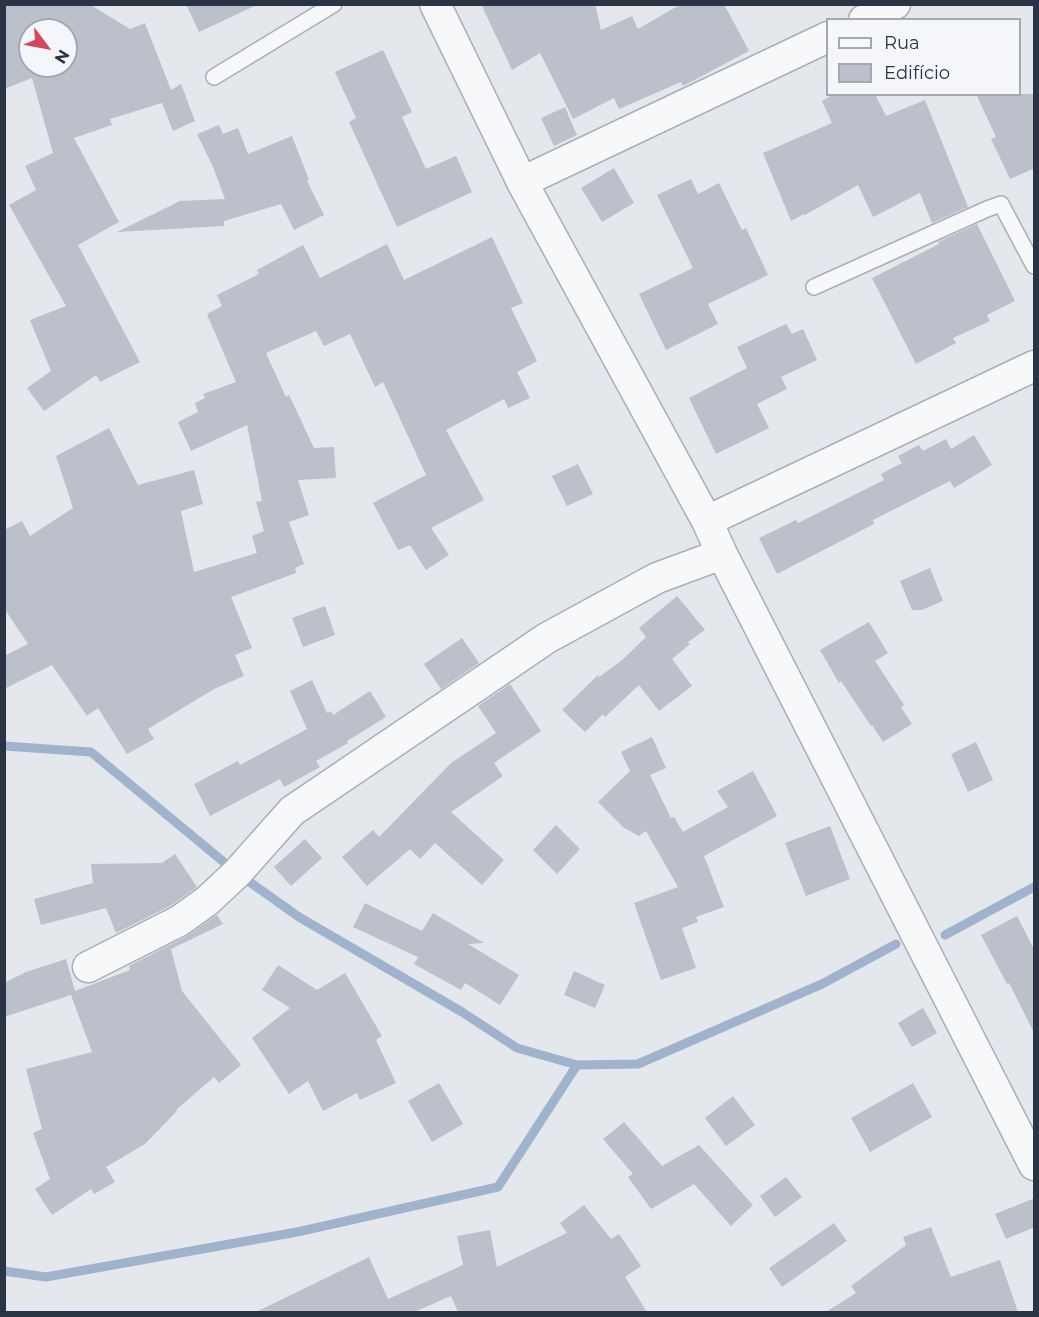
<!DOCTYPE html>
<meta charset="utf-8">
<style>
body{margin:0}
#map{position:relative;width:1039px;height:1317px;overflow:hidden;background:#e4e7ec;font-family:Montserrat,sans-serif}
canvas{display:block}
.frame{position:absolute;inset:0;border:6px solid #2b3445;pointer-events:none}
.legend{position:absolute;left:826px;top:18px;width:195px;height:78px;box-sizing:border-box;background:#f4f6f9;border:2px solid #a4a8b1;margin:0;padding:8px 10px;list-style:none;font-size:18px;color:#2b3445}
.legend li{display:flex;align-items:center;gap:12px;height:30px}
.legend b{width:30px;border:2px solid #a4a8b1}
.north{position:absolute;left:18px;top:18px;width:60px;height:60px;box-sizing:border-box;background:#f4f6f9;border:2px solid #a4a8b1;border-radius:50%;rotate:122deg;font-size:16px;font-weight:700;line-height:24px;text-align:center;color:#2b3445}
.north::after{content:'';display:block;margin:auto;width:21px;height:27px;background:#d1495b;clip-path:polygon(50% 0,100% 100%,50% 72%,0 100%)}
</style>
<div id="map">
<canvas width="1039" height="1317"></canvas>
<div class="frame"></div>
<ul class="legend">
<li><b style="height:8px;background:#f7f8fa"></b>Rua</li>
<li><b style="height:16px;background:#bbc0ca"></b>Edifício</li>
</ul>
<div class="north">N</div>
</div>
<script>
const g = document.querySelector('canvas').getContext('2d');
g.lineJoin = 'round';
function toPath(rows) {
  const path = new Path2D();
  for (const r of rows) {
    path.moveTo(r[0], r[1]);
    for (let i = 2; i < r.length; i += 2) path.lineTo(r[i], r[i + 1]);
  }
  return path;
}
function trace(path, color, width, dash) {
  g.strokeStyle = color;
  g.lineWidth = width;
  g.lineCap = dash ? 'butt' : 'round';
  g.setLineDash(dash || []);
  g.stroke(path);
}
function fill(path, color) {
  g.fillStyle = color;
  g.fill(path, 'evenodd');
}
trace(toPath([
 [4,746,91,752,237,873,299,917,462,1012,517,1048,577,1065,638,1064,822,984,896,944],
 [945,935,1034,887],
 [4,1271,46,1277,297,1232,498,1187,577,1065]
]), '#9fb4cc', 9);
fill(toPath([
 [4,4,89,4,130,29,145,23,171,90,181,84,195,121,173,131,162,103,110,119,112,125,74,138,119,222,78,245,140,362,100,382,96,375,44,411,27,388,51,371,30,320,66,306,9,205,36,190,25,166,53,153,32,78,4,89],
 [30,30,66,30,66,66,30,66],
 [186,4,259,4,199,32],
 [481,4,595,4,601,30,632,16,638,29,681,4,724,4,749,51,683,86,681,82,619,109,614,98,573,119,540,53,512,70],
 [383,50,412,112,402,117,426,169,456,156,472,192,397,227,349,122,356,118,335,72],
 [834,94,875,94,886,116,925,100,968,207,932,223,920,193,873,217,858,185,805,215,804,214,791,221,763,153,832,123,822,101],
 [976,94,1035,94,1035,168,1010,179,991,139,996,137],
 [565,107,577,135,554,146,541,118],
 [219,125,223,134,238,128,248,154,292,136,309,180,307,181,324,215,294,230,281,204,224,221,224,226,117,232,180,201,225,199,213,167,197,134],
 [614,168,634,203,602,222,581,188],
 [691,179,698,194,719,183,742,230,746,228,768,275,708,304,718,324,666,350,639,294,693,268,657,195],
 [977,224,1015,301,987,315,990,321,953,338,956,343,916,364,872,278,939,244,938,242],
 [492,237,523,303,511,308,537,361,517,372,530,398,508,408,504,399,446,430,484,500,431,528,449,555,426,570,410,545,398,550,373,503,426,475,383,382,375,387,350,334,324,346,316,331,266,353,286,397,289,395,314,448,334,447,336,478,298,480,309,515,289,522,304,564,295,568,296,573,231,597,252,648,235,655,244,676,214,689,148,729,154,739,127,754,98,708,87,716,52,665,4,689,4,656,28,644,4,608,4,530,22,521,30,536,73,508,56,456,109,428,138,485,194,470,203,504,181,511,194,572,257,553,252,536,264,531,256,502,262,501,247,425,191,451,178,422,198,412,195,403,205,398,203,394,236,382,207,314,222,306,217,295,259,274,257,270,303,245,320,278,387,244,404,280],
 [786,324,792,334,803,329,817,360,781,377,787,389,757,404,769,428,716,454,689,398,747,368,737,347],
 [974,435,992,465,954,488,950,481,873,520,874,524,777,574,759,538,796,520,798,523,884,480,881,474,902,463,898,456,919,445,923,451,946,439,951,449],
 [578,464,593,494,567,506,552,476],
 [930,568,943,601,922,610,912,610,900,581],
 [677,596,705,630,688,642,690,644,672,659,692,686,659,711,639,685,605,717,603,714,585,732,562,710,598,675,599,677,621,661,646,637,639,628],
 [325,606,335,635,303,647,292,618],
 [869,622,888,653,875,661,904,705,901,707,912,724,883,742,872,725,871,726,841,681,839,683,820,650],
 [462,638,479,663,441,689,424,664],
 [312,680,327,713,331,711,333,715,370,691,386,717,347,741,348,743,316,761,320,767,284,787,280,779,210,816,194,784,238,761,240,765,307,729,290,691],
 [510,684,541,731,494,763,503,776,451,812,504,860,482,885,435,843,420,859,410,849,367,886,342,857,373,830,379,837,451,763,496,733,478,706],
 [652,737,666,768,650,775,671,818,674,817,683,832,728,807,717,791,753,771,777,816,704,856,724,907,696,917,698,922,682,928,696,968,661,980,634,903,678,887,646,831,639,836,624,828,598,802,630,771,621,752],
 [976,742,993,780,968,792,951,754],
 [556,825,580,849,557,874,533,850],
 [830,826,850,879,806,896,785,843],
 [305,839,322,858,291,886,274,867],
 [175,854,197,887,170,906,116,933,106,908,41,925,34,899,93,883,91,864,162,863],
 [365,903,422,931,433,913,484,943,468,944,519,975,500,1005,465,983,461,990,414,964,418,957,353,927],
 [217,915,223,924,171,949,182,991,241,1065,219,1083,214,1077,176,1110,177,1111,145,1144,106,1167,115,1182,94,1194,91,1189,52,1215,35,1189,50,1179,33,1133,42,1129,26,1069,92,1052,71,995,4,1017,4,983,26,972,66,959,75,991,130,970,129,966,187,936],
 [1017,916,1035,951,1035,1035,1009,983,1007,984,981,935],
 [278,965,317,990,345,973,382,1036,376,1040,396,1083,360,1100,357,1093,323,1111,308,1081,289,1094,252,1038,290,1008,262,990],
 [574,971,605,985,595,1008,564,995],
 [923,1008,937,1033,912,1047,898,1023],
 [439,1083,463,1124,432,1142,408,1101],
 [913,1083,932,1117,870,1152,851,1118],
 [733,1096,755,1125,726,1146,705,1118],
 [624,1122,662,1166,699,1145,753,1205,731,1226,694,1184,651,1209,628,1177,633,1174,603,1139],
 [786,1177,802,1197,775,1217,760,1196],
 [1035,1198,1035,1227,1006,1239,995,1214],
 [584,1205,611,1239,619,1234,641,1266,625,1277,647,1312,458,1312,451,1296,414,1312,256,1312,369,1257,388,1299,463,1265,457,1236,490,1230,497,1267,567,1233,560,1223],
 [834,1223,847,1241,782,1287,769,1268],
 [931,1227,951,1277,1000,1260,1018,1312,826,1312,856,1293,851,1286,906,1245,903,1237]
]), '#bbc0ca');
const lane = toPath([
 [214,77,334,4],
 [814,287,987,209,1001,204,1034,266]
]);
const street = toPath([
 [435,4,522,182,707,521,722,554,1034,1165],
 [864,20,895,4],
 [522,182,828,37],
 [707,521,1034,366],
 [88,967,179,921,207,901,237,873,292,811,547,638,657,578,722,554]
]);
trace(lane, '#a9aeb7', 18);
trace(street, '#a9aeb7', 33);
trace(lane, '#f7f8fa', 15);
trace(street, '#f7f8fa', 30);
</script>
